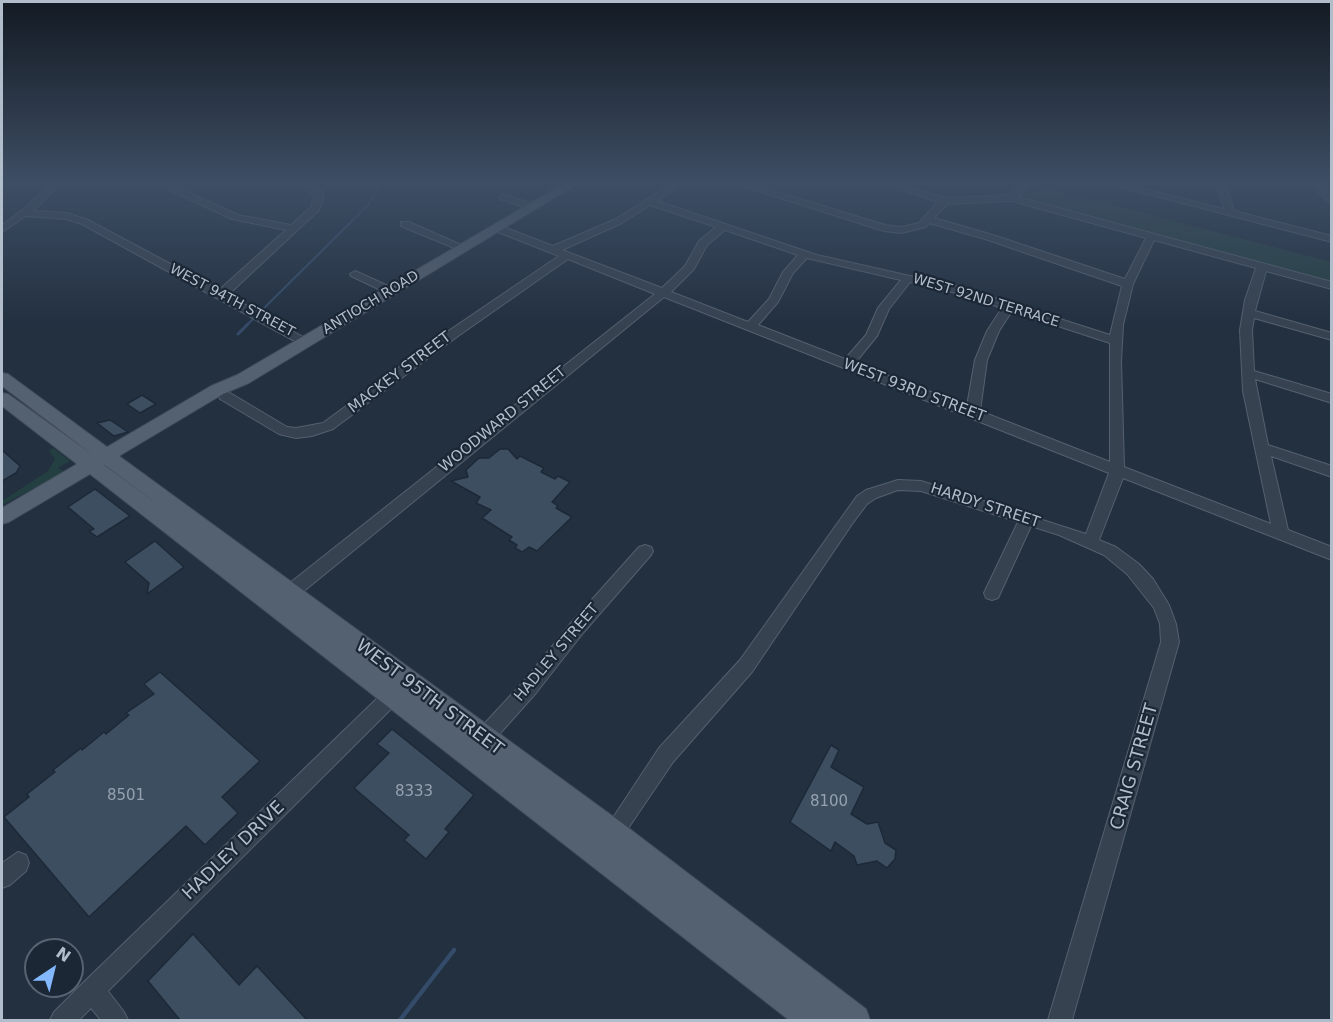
<!DOCTYPE html>
<style>
body{margin:0}
#map{position:relative;width:1333px;height:1022px;overflow:hidden;background:#223040;font-family:"DejaVu Sans",sans-serif}
canvas{display:block}
.frame{position:absolute;inset:0;border:3px solid #b2bdcb;pointer-events:none}
.north{position:absolute;left:24px;top:938px;width:60px;height:60px;box-sizing:border-box;background:#1b2735;border:2px solid #576371;border-radius:50%;rotate:35deg;font-size:16px;font-weight:700;line-height:24px;text-align:center;color:#b2bdcb}
.north::after{content:'';display:block;margin:auto;width:21px;height:27px;background:#83b8ff;clip-path:polygon(50% 0,100% 100%,50% 72%,0 100%)}
</style>
<div id="map">
<canvas width="1333" height="1022"></canvas>
<div class="frame"></div>
<div class="north">N</div>
</div>
<script>
const g = document.querySelector('canvas').getContext('2d');
g.lineJoin = 'round';
function fill(path, color) {
  g.fillStyle = color;
  g.fill(path, 'evenodd');
}
function toPath(rows) {
  const path = new Path2D();
  for (const r of rows) {
    path.moveTo(r[0], r[1]);
    for (let i = 2; i < r.length; i += 2) path.lineTo(r[i], r[i + 1]);
  }
  return path;
}
function trace(path, color, width, dash) {
  g.strokeStyle = color;
  g.lineWidth = width;
  g.lineCap = dash ? 'butt' : 'round';
  g.setLineDash(dash || []);
  g.stroke(path);
}
function write(font, color, halo, rows, align = 'center') {
  g.font = font + ' "DejaVu Sans",sans-serif';
  g.lineWidth = 4.5;
  g.setLineDash([]);
  g.textBaseline = 'middle';
  g.strokeStyle = halo;
  g.fillStyle = color;
  for (const [text, x, y, turn = 0] of rows) {
    g.save();
    g.translate(x, y);
    g.rotate((+turn || 0) * Math.PI / 180);
    g.textAlign = isNaN(turn) ? turn : align;
    if (halo) g.strokeText(text, 0, 0);
    g.fillText(text, 0, 0);
    g.restore();
  }
}
fill(toPath([
 [1033,184,1331,262,1331,284,1020,198,1020,194],
 [53,448,70,461,58,468,65,472,2,505,2,501,48,471,55,459,49,451]
]), '#243f41');
trace(toPath([
 [246,326,367,206,376,193,377,184]
]), '#344c69', 2);
trace(toPath([
 [238,334,248,324]
]), '#344c69', 3);
trace(toPath([
 [400,1020,454,950]
]), '#344c69', 4.5);
const building = toPath([
 [142,395,156,404,140,413,127,404,142,395],
 [110,420,128,432,114,436,97,423,110,420],
 [500,449,508,449,517,459,520,456,544,468,541,472,555,479,558,476,570,482,552,502,558,506,556,508,572,517,537,551,529,547,522,552,515,548,517,545,509,540,512,537,482,518,491,510,476,503,480,497,451,481,468,477,466,470,479,458,489,458,500,449],
 [2,450,20,466,16,473,2,481,2,450],
 [95,489,130,516,97,537,89,531,94,529,68,507,95,489],
 [155,541,184,567,147,594,149,583,125,562,155,541],
 [160,672,260,761,222,797,238,813,205,845,186,826,89,917,4,817,29,797,27,794,55,772,53,770,81,748,82,750,104,732,106,734,129,715,126,713,154,694,144,684,160,672],
 [392,729,474,795,445,829,449,832,426,859,404,840,409,835,354,788,389,753,377,744,392,729],
 [831,745,839,750,831,767,864,787,851,814,867,824,878,822,885,843,896,850,895,859,887,868,877,861,857,865,854,856,835,842,831,851,790,822,831,745],
 [193,934,239,985,257,966,307,1020,180,1020,148,981,193,934]
]);
fill(building, '#3d4e60');
trace(building, '#1d2937', 1.5);
const minor = toPath([
 [50,184,60,184,33,211,67,213,88,220,219,290,286,230,232,219,157,184,170,184,238,215,291,225,311,207,314,196,302,184,313,184,319,188,324,196,319,210,228,295,312,342,306,346,302,345,82,224,66,219,26,216,2,232,2,225,25,208,50,184],
 [671,184,682,184,657,201,817,255,963,288,1110,335,1122,286,985,239,929,223,926,227,901,233,884,231,736,184,751,184,885,225,901,227,919,223,938,202,884,184,898,184,945,198,1009,195,1020,184,1030,184,1018,197,1332,282,1332,289,1266,271,1255,311,1332,333,1332,340,1254,318,1252,330,1254,371,1332,394,1332,403,1255,379,1268,445,1332,466,1332,477,1271,456,1288,530,1332,547,1332,560,1123,478,1099,540,1116,547,1139,564,1153,579,1169,605,1176,624,1179,642,1072,1020,1048,1020,1161,642,1160,624,1154,608,1127,574,1104,555,1059,535,1031,526,998,598,992,600,986,598,984,593,1018,522,921,491,898,490,876,498,867,504,852,524,752,672,673,762,616,846,609,849,602,846,599,839,659,748,740,660,857,496,866,490,898,480,921,481,1086,534,1109,473,664,297,288,604,282,606,276,604,274,599,276,594,655,294,568,259,458,336,333,429,312,436,296,438,279,434,220,399,219,396,220,393,230,393,287,427,296,428,323,423,450,330,559,256,493,230,493,226,501,226,553,246,616,219,671,184],
 [1012,201,1146,238,1125,279,993,235,934,218,947,204,1012,201],
 [650,205,716,227,699,241,685,266,662,288,562,250,622,223,650,205],
 [725,230,798,255,783,272,769,299,748,322,671,292,694,269,707,245,725,230],
 [1154,240,1256,268,1245,300,1240,330,1243,391,1271,524,1124,467,1121,361,1123,325,1133,284,1154,240],
 [807,258,901,280,878,308,866,335,845,359,758,325,778,302,793,273,807,258],
 [910,282,956,293,1002,308,987,331,975,360,967,406,855,363,877,336,889,309,910,282],
 [1012,311,1110,343,1110,462,980,411,987,360,999,331,1012,311],
 [1109,184,1125,184,1224,209,1216,184,1226,184,1234,211,1332,236,1332,242,1109,184],
 [1310,184,1320,184,1332,196,1332,205,1310,184],
 [504,194,534,205,536,207,531,210,501,199,499,197,504,194],
 [401,222,409,222,468,248,459,250,401,226,401,222],
 [355,271,395,289,397,291,391,294,387,293,351,276,350,274,355,271],
 [645,545,651,547,653,551,651,555,583,633,536,693,487,748,480,751,473,748,470,742,473,736,524,681,571,623,639,547,645,545],
 [398,682,404,684,407,690,404,696,108,991,124,1012,128,1020,101,1020,91,1008,79,1020,50,1020,54,1012,84,982,392,684,398,682],
 [18,852,26,855,29,863,26,871,10,885,2,888,2,863,18,852]
]);
const major = toPath([
 [563,184,577,184,249,383,223,394,119,456,622,823,866,1009,870,1020,830,1020,828,1019,828,1020,789,1020,90,474,9,522,2,524,2,508,77,464,2,406,2,393,8,394,93,455,2,386,2,373,8,374,107,447,211,386,237,375,563,184],
 [104,465,105,465,165,510,104,465]
]);
trace(minor, '#54606e', 2);
trace(major, '#3f4b59', 2);
fill(minor, '#364250');
fill(major, '#546170');
const sky = g.createLinearGradient(0, 0, 0, 327);
sky.addColorStop(0, '#131a23');
sky.addColorStop(0.56, '#3e4e64');
sky.addColorStop(1, '#3e4e6400');
g.fillStyle = sky;
g.fillRect(0, 0, 1333, 327);
write('14px', '#b2bdcb', '#1b2735', [
 ["WEST 94TH STREET",232,301,28],
 ["WEST 92ND TERRACE",986,301,17],
 ["ANTIOCH ROAD",371,303,-31]
]);
write('15px', '#b2bdcb', '#1b2735', [
 ["MACKEY STREET",400,373,-37],
 ["WEST 93RD STREET",914,391,21],
 ["WOODWARD STREET",503,420,-39],
 ["HARDY STREET",985,506,18],
 ["HADLEY STREET",557,653,-50]
]);
write('15px', '#95a1b0', null, [
 ["8333",414,792],
 ["8501",126,796],
 ["8100",829,802]
]);
write('18px', '#b2bdcb', '#1b2735', [
 ["WEST 95TH STREET",429,698,37],
 ["CRAIG STREET",1135,767,-74],
 ["HADLEY DRIVE",234,851,-44]
]);
</script>
